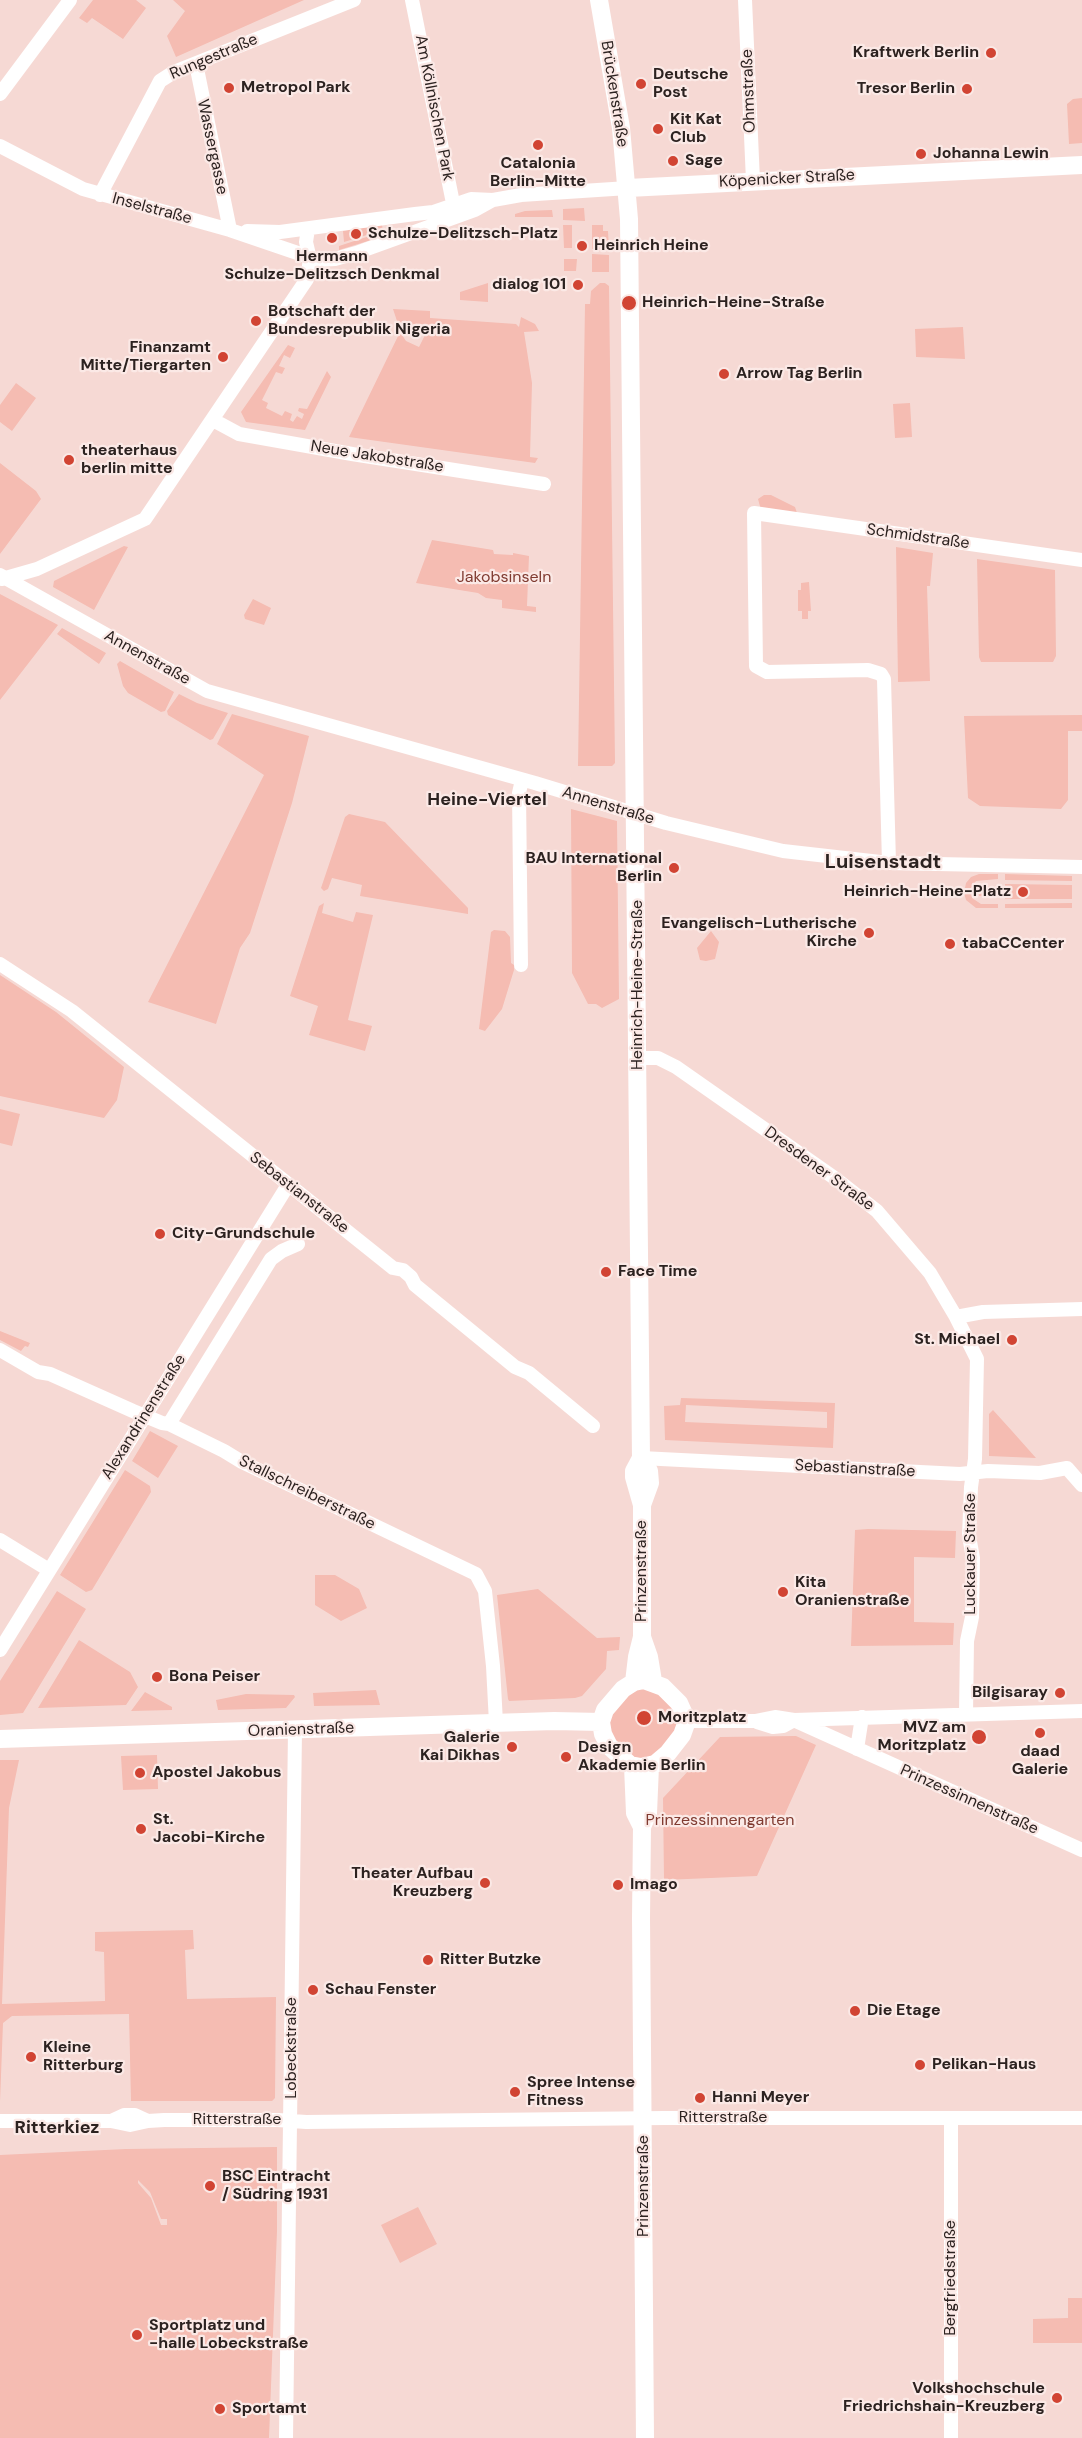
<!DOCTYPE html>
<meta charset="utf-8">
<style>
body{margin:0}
canvas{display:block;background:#f6d9d4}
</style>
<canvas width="1082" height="2438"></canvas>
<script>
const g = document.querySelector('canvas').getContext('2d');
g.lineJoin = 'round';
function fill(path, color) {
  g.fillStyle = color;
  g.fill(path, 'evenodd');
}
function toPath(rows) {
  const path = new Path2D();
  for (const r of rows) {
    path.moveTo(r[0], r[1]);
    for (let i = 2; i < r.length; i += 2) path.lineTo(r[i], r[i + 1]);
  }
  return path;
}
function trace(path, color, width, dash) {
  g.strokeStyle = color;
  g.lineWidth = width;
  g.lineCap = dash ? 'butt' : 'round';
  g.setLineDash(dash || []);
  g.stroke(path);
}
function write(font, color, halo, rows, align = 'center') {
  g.font = font + ' "DM Sans",sans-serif';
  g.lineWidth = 4.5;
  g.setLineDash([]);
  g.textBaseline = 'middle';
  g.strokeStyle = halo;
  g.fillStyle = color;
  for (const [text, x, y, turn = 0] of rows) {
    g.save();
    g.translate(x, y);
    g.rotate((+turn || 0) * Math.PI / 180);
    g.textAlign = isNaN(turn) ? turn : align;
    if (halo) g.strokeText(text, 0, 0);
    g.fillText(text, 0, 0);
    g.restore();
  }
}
fill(toPath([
 [93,0,136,0,146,8,123,39,92,18,87,23,79,18],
 [173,0,304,0,176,57,167,36,185,11],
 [1082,98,1082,143,1069,144,1067,104,1073,99],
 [584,208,585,221,563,220,563,209],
 [552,210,553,217,515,217,515,214,525,211],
 [382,225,383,230,344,242,343,231],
 [563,225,572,225,572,248,564,248],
 [592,225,603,225,603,231,608,231,609,249,592,249],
 [385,231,387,235,339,250,339,246],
 [592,254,609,255,609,272,592,272],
 [564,259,577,259,576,271,564,271],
 [488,283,488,302,460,300,460,292],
 [600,283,605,283,609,286,615,763,612,766,578,766,585,304,590,304,591,291],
 [393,309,430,311,430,318,516,324,519,327,521,317,535,324,539,331,524,332,532,383,530,457,538,458,535,463,349,437,400,332,406,341,419,347,425,335,397,321],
 [963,327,965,359,916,357,915,329],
 [288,345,295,348,290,358,284,355,279,366,285,368,282,374,276,372,262,400,268,403,266,408,282,416,285,411,292,414,290,420,293,422,297,416,302,419,304,414,298,411,299,408,307,409,327,371,331,377,305,430,246,422,241,412],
 [16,383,36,398,12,431,0,422,0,405],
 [910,403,912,437,895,438,893,404],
 [0,463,36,491,41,499,0,554],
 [764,495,771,495,795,507,797,513,761,510,758,499],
 [432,540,493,550,494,554,513,555,513,553,529,556,527,606,536,607,536,612,502,608,502,600,486,598,478,593,416,583],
 [124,546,128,547,94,610,53,587,54,581],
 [896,547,933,553,930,586,927,586,930,681,898,682],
 [977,559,1055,570,1056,656,1053,662,981,662,979,657],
 [809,582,811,611,808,611,808,619,802,619,802,611,798,611,798,590,801,590,801,583],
 [0,594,58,625,0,700],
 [253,599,271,608,264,625,245,619,244,615],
 [62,628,106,653,99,664,57,634],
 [120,661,174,692,165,711,161,712,128,693,123,686,117,664],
 [179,694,197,703,228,713,213,739,210,740,168,715,167,711],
 [232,714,309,736,292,803,250,933,240,948,216,1024,148,1002,264,775,217,744],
 [1082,715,1082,731,1068,731,1068,800,1061,809,980,806,968,798,964,716],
 [571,809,617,821,619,999,602,1008,596,1004,588,1004,572,973],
 [349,814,385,822,468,908,468,914,360,896,362,885,332,878,328,889,324,891,321,888,345,817],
 [979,874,998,874,998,879,976,881,971,888,972,898,981,904,998,904,998,908,976,908,966,900,964,893,966,883,971,877],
 [1005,874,1072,876,1072,881,1005,880],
 [1005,884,1072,885,1072,899,1005,899],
 [981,886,998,886,998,897,979,896,977,891],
 [324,903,322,913,353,922,356,912,373,915,348,1020,372,1026,365,1051,309,1035,318,1006,290,996,319,906],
 [1072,903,1072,908,1005,908,1005,904],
 [494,930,505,931,510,937,511,963,514,965,514,970,502,1009,485,1031,479,1029,491,932],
 [711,931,719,942,715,959,706,961,700,960,697,948],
 [0,975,56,1012,124,1067,117,1100,104,1118,0,1096],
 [0,1109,20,1114,12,1146,0,1143],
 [0,1331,30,1343,28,1347,25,1346,21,1351,0,1340],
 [681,1398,835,1403,833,1448,665,1440,664,1406,680,1405],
 [686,1405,827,1412,827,1428,685,1422],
 [993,1410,1012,1431,1036,1458,989,1456,989,1414],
 [150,1431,178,1446,158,1478,132,1461],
 [125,1470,150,1486,151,1492,92,1590,86,1592,60,1575],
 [868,1529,956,1531,955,1558,914,1557,914,1622,954,1623,953,1645,851,1646,855,1530],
 [315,1575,335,1575,359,1589,367,1608,341,1621,315,1605],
 [538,1589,597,1638,620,1637,619,1650,607,1651,606,1669,582,1696,575,1698,509,1701,508,1699,497,1595],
 [57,1591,86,1609,23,1713,0,1715,0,1681],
 [79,1640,130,1672,138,1687,126,1705,38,1708],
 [650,1686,675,1707,681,1722,657,1756,637,1761,607,1732,612,1709,627,1693],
 [376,1690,380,1705,314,1706,313,1693],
 [145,1692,172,1707,172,1710,131,1711],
 [246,1694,294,1695,295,1697,286,1708,218,1710,216,1700],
 [796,1736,816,1745,757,1876,664,1880,663,1798,720,1737],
 [157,1755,158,1789,123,1790,121,1756],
 [0,1760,19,1760,9,1808,2,2004,105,2001,104,1952,95,1951,95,1932,193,1930,194,1949,185,1950,187,1999,276,1997,275,2098,272,2101,131,2101,129,2014,12,2016,3,2023,0,2102],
 [277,2147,277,2231,269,2438,0,2438,0,2155,126,2149],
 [138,2180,150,2192,161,2219,167,2219,167,2225,161,2225,151,2198,138,2183],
 [418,2207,437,2244,400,2263,381,2225],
 [1068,2298,1082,2298,1082,2343,1033,2343,1033,2319,1068,2318]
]), '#f5bcb2');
trace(toPath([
 [412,0,455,213],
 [745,0,753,181],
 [196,64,230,230],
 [0,94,70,0],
 [0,146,83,189,230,230,318,260,335,259,356,253,475,210,493,200],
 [100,195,160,81,174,72,354,0],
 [247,231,280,232,415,214,433,212,471,199,493,200,521,195,628,188],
 [213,420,239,434,352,454,544,484],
 [0,575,207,691,535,783,666,823,783,851,889,863,1082,867],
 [2,579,37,569,145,519,307,279,310,259,306,242,308,229],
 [889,863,884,679,881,674,868,670,767,672,756,666,754,513,1082,560],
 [0,964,72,1011,393,1268,403,1270,411,1277,415,1285,515,1367,529,1373,593,1426],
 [521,965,519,793,522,780],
 [638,1058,658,1058,676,1067,836,1179,877,1211,930,1273,956,1317,977,1359,975,1459,971,1487,969,1536,973,1558,972,1617,967,1641,966,1714],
 [956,1317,983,1312,1082,1309],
 [0,1350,38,1372,50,1374,133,1411,162,1423,169,1424,224,1451,242,1462,476,1574,485,1591,493,1666,496,1723],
 [169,1424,271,1259,282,1251,298,1244],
 [641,1458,960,1474,988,1471,1040,1473,1067,1468,1082,1485],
 [0,1540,49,1570],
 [0,1650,288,1185],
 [687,1721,755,1721,775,1717,794,1720,1082,1711],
 [796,1721,1082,1850],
 [757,1722,773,1727,783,1726,794,1720],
 [857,1749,862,1717],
 [951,2118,951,2438],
 [0,2121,111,2121,130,2125,148,2121,164,2120,278,2120,306,2122,664,2118,1082,2118],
 [111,2121,124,2115,135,2115,148,2121],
 [286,2438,295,1730]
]), '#fff', 14);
trace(toPath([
 [599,0,621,128,629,219,641,1458,634,1471,634,1477,642,1505,642,1637,637,1657,634,1682],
 [628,188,1082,165],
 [641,1458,649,1471,650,1483,642,1505],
 [642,1637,649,1657,653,1681],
 [644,1680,663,1687,679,1703,687,1721,682,1735,668,1753,655,1764,641,1767,630,1765,609,1746,603,1734,601,1722,605,1710,623,1689,634,1682,644,1680],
 [0,1739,554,1721,601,1722],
 [633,1766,635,1813,642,1827],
 [645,2438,641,1918,642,1827,648,1813,650,1766]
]), '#fff', 18);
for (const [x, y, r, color] of [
 [991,53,6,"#d14433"],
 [641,84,6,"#d14433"],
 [229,88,6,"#d14433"],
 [967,89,6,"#d14433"],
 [658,129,6,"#d14433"],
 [538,145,6,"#d14433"],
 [921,154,6,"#d14433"],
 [673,161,6,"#d14433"],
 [356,234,6,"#d14433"],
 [332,238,6,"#d14433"],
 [582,246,6,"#d14433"],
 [578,285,6,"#d14433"],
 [629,303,8,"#d14433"],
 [256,321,6,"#d14433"],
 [223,357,6,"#d14433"],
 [724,374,6,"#d14433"],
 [69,460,6,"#d14433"],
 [674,868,6,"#d14433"],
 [1023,892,6,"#d14433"],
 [869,933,6,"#d14433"],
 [950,944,6,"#d14433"],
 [160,1234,6,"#d14433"],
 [606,1272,6,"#d14433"],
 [1012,1340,6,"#d14433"],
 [783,1592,6,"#d14433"],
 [157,1677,6,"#d14433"],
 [1060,1693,6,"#d14433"],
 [644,1718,8,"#d14433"],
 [1040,1733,6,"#d14433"],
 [979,1737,8,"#d14433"],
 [512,1747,6,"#d14433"],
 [566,1757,6,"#d14433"],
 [140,1773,6,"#d14433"],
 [141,1829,6,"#d14433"],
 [485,1883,6,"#d14433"],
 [618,1885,6,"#d14433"],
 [428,1960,6,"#d14433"],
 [313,1990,6,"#d14433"],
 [855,2011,6,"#d14433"],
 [31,2057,6,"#d14433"],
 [920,2065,6,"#d14433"],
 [515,2092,6,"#d14433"],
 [700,2098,6,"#d14433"],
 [210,2186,6,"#d14433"],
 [137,2335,6,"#d14433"],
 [1057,2398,6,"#d14433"],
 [220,2409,6,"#d14433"]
]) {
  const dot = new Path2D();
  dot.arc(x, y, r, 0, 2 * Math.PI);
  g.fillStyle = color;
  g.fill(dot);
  trace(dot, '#fbe9e6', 2);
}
write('bold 16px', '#2c2220', '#fbe9e6', [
 ["Kraftwerk Berlin",979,53,"right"],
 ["Deutsche",653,75],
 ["Post",653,93],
 ["Metropol Park",241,88],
 ["Tresor Berlin",955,89,"right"],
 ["Kit Kat",670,120],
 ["Club",670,138],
 ["Johanna Lewin",933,154],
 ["Sage",685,161],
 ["Catalonia",538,164,"center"],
 ["Berlin-Mitte",538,182,"center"],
 ["Schulze-Delitzsch-Platz",368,234],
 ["Heinrich Heine",594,246],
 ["Hermann",332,257,"center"],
 ["Schulze-Delitzsch Denkmal",332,275,"center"],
 ["dialog 101",566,285,"right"],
 ["Heinrich-Heine-Straße",642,303],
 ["Botschaft der",268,312],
 ["Bundesrepublik Nigeria",268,330],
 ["Finanzamt",211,348,"right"],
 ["Mitte/Tiergarten",211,366,"right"],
 ["Arrow Tag Berlin",736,374],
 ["theaterhaus",81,451],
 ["berlin mitte",81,469],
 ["BAU International",662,859,"right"],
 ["Berlin",662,877,"right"],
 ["Heinrich-Heine-Platz",1011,892,"right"],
 ["Evangelisch-Lutherische",857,924,"right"],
 ["Kirche",857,942,"right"],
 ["tabaCCenter",962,944],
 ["City-Grundschule",172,1234],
 ["Face Time",618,1272],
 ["St. Michael",1000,1340,"right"],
 ["Kita",795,1583],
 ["Oranienstraße",795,1601],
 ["Bona Peiser",169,1677],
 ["Bilgisaray",1048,1693,"right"],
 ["Moritzplatz",658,1718],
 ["MVZ am",966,1728,"right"],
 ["Moritzplatz",966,1746,"right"],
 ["Galerie",500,1738,"right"],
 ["Kai Dikhas",500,1756,"right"],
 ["Design",578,1748],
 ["Akademie Berlin",578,1766],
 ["daad",1040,1752,"center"],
 ["Galerie",1040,1770,"center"],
 ["Apostel Jakobus",152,1773],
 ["St.",153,1820],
 ["Jacobi-Kirche",153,1838],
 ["Theater Aufbau",473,1874,"right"],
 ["Kreuzberg",473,1892,"right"],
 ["Imago",630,1885],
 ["Ritter Butzke",440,1960],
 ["Schau Fenster",325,1990],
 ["Die Etage",867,2011],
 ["Kleine",43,2048],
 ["Ritterburg",43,2066],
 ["Pelikan-Haus",932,2065],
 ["Spree Intense",527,2083],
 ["Fitness",527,2101],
 ["Hanni Meyer",712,2098],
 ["BSC Eintracht",222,2177],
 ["/ Südring 1931",222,2195],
 ["Sportplatz und",149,2326],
 ["-halle Lobeckstraße",149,2344],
 ["Volkshochschule",1045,2389,"right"],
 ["Friedrichshain-Kreuzberg",1045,2407,"right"],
 ["Sportamt",232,2409]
], 'left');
write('16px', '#2c2220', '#fbe9e6', [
 ["Rungestraße",214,57,-23],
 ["Ohmstraße",749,91,-92],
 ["Brückenstraße",614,94,81],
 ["Am Köllnischen Park",434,108,79],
 ["Wassergasse",212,147,78],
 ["Köpenicker Straße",787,179,-3],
 ["Inselstraße",152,209,15],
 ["Neue Jakobstraße",377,457,9],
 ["Schmidstraße",918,537,8],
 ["Annenstraße",147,658,29],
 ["Annenstraße",608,806,17],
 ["Heinrich-Heine-Straße",638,985,-90],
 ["Dresdener Straße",819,1169,36],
 ["Sebastianstraße",299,1193,38],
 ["Alexandrinenstraße",144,1417,-58],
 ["Sebastianstraße",855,1469,3],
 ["Stallschreiberstraße",307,1493,26],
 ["Luckauer Straße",971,1554,-90],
 ["Prinzenstraße",642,1571,-90],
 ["Oranienstraße",301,1730,-2],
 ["Prinzessinnenstraße",969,1800,24],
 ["Lobeckstraße",292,2048,-90],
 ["Ritterstraße",723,2118],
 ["Ritterstraße",237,2120],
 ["Prinzenstraße",644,2186,-90],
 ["Bergfriedstraße",951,2278,-90]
]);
write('16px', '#803b31', '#fbe9e6', [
 ["Jakobsinseln",504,578],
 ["Prinzessinnengarten",720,1821]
]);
write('bold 18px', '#2c2220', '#fbe9e6', [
 ["Heine-Viertel",487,800],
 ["Ritterkiez",57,2128]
]);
write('bold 20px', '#2c2220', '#fbe9e6', [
 ["Luisenstadt",883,863]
]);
</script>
